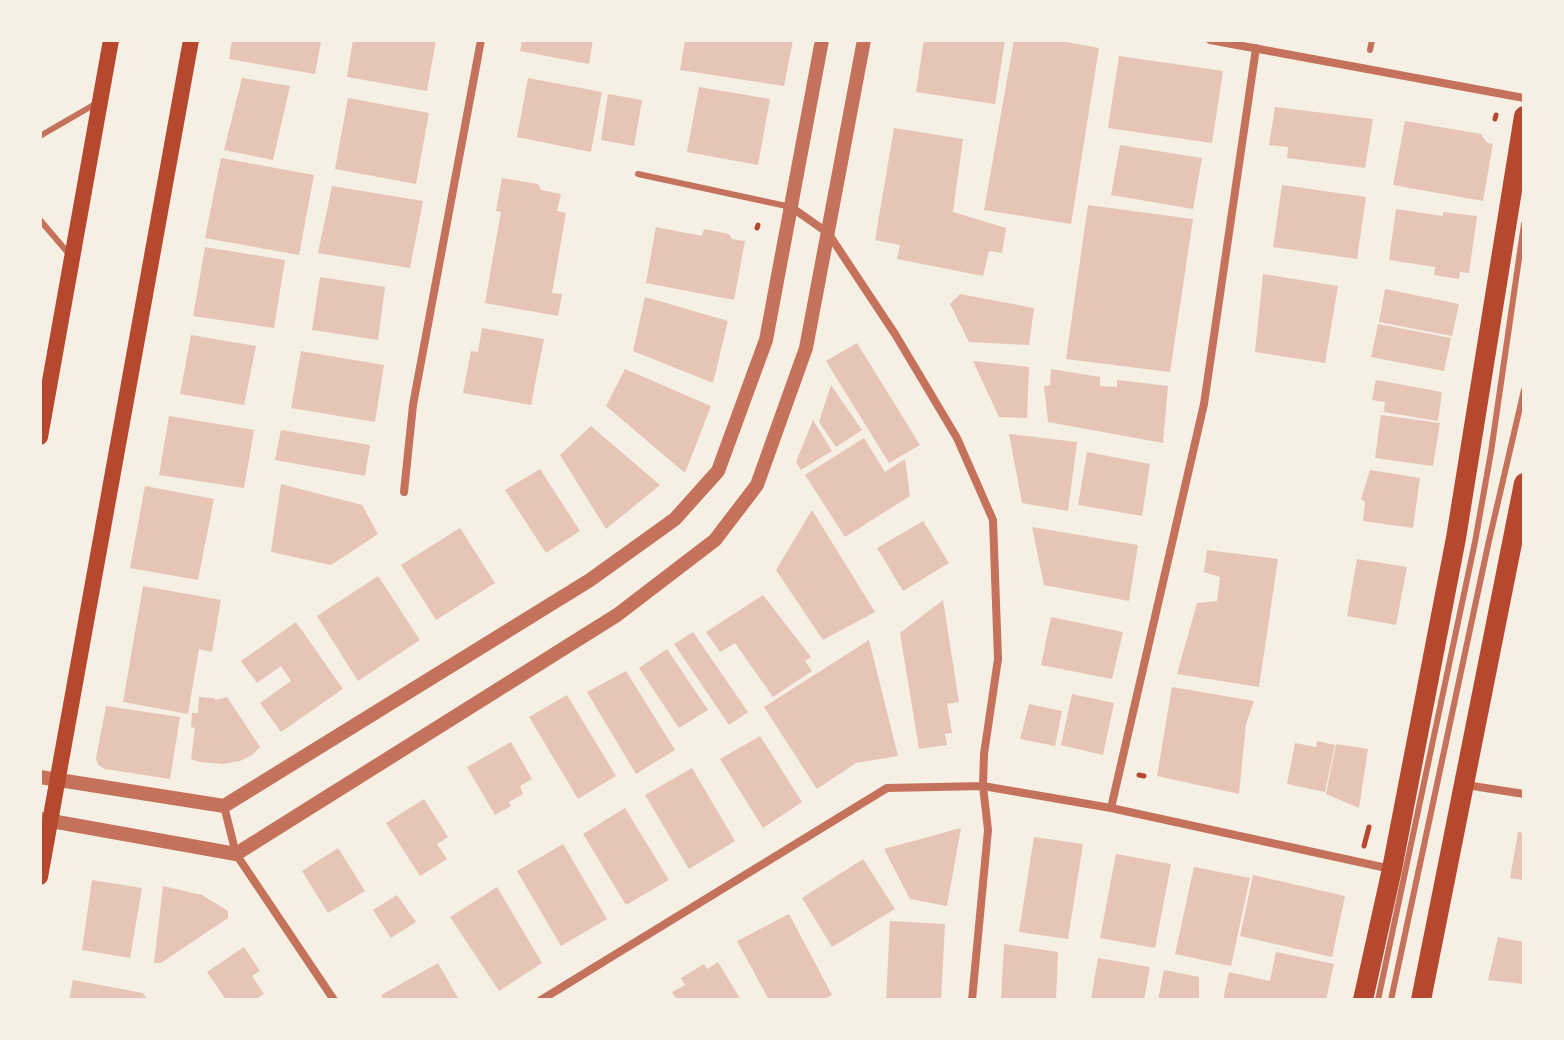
<!DOCTYPE html>
<style>
body{margin:0}
#map{position:relative;width:1564px;height:1040px;overflow:hidden;background:#f6efe4;font-family:"Times New Roman",serif}
canvas{display:block}
.frame{position:absolute;inset:0;border:42px solid #f6efe4;pointer-events:none}
</style>
<div id="map">
<canvas width="1564" height="1040"></canvas>
<div class="frame"></div>
</div>
<script>
const g = document.querySelector('canvas').getContext('2d');
g.lineJoin = 'round';
function fill(path, color) {
  g.fillStyle = color;
  g.fill(path, 'evenodd');
}
function toPath(rows) {
  const path = new Path2D();
  for (const r of rows) {
    path.moveTo(r[0], r[1]);
    for (let i = 2; i < r.length; i += 2) path.lineTo(r[i], r[i + 1]);
  }
  return path;
}
function trace(path, color, width, dash) {
  g.strokeStyle = color;
  g.lineWidth = width;
  g.lineCap = dash ? 'butt' : 'round';
  g.setLineDash(dash || []);
  g.stroke(path);
}
fill(toPath([
 [232,40,306,40,321,42,315,74,229,59],
 [353,40,436,40,427,91,347,77],
 [522,40,593,40,589,64,520,51],
 [685,40,793,40,784,86,680,70],
 [924,40,1005,40,995,104,916,92],
 [1014,40,1056,40,1099,48,1071,224,984,210],
 [1119,56,1223,71,1212,143,1108,128],
 [242,78,290,86,273,160,224,150],
 [528,78,602,92,591,152,517,137],
 [699,87,770,99,758,165,687,152],
 [608,94,642,100,634,146,601,140],
 [348,98,429,113,416,184,335,169],
 [1275,107,1373,119,1365,168,1287,158,1288,147,1269,145],
 [1405,121,1481,134,1487,143,1493,144,1483,201,1393,185],
 [894,128,963,139,953,212,1006,228,1002,253,989,251,983,276,897,259,900,245,875,240],
 [1120,145,1202,158,1193,209,1111,195],
 [221,158,314,175,299,255,205,238],
 [502,178,538,184,541,190,561,194,557,211,566,213,552,293,562,294,558,316,485,303,501,212,496,211],
 [1282,185,1366,197,1357,259,1273,247],
 [332,186,423,201,410,268,318,253],
 [1088,205,1193,219,1170,372,1066,359],
 [1396,209,1443,216,1443,212,1477,216,1469,273,1460,272,1459,279,1434,275,1435,267,1389,260],
 [656,227,702,236,704,229,729,234,732,239,745,241,734,300,646,283],
 [205,247,285,260,274,328,193,316],
 [1263,274,1338,286,1325,363,1255,352],
 [320,277,385,287,378,340,312,330],
 [1385,289,1459,304,1452,336,1379,322],
 [960,294,1034,308,1029,345,969,342,950,304],
 [645,297,728,321,713,383,633,351],
 [1378,324,1451,338,1444,371,1371,357],
 [482,328,544,339,531,405,463,393,471,351,478,352],
 [191,335,256,346,244,405,180,394],
 [857,343,920,445,889,463,826,361],
 [301,351,384,365,375,422,291,408],
 [973,361,1029,367,1027,418,999,417],
 [625,369,711,406,685,473,606,406],
 [1051,369,1100,377,1100,386,1117,387,1117,380,1168,386,1163,443,1048,422,1044,386,1050,385],
 [1376,380,1442,392,1438,421,1384,412,1385,402,1372,400],
 [831,385,862,430,836,447,819,422],
 [1381,415,1440,423,1433,466,1375,458],
 [169,416,254,430,244,488,159,475],
 [813,420,832,451,801,470,796,462],
 [591,426,660,485,606,529,560,455],
 [281,430,370,445,365,476,275,460],
 [1009,434,1077,442,1068,511,1022,503],
 [864,438,885,472,905,459,910,496,845,537,805,475],
 [1087,452,1150,464,1142,516,1078,505],
 [540,469,580,531,546,553,505,490],
 [1370,470,1420,478,1413,528,1363,521,1365,502,1361,499],
 [281,484,362,505,378,534,331,565,271,552],
 [145,486,214,499,198,580,130,568],
 [812,510,875,612,823,640,776,570],
 [923,521,949,563,903,591,877,548],
 [1032,527,1138,545,1129,601,1044,585],
 [460,528,495,583,436,620,401,565],
 [1207,550,1278,559,1259,687,1177,674,1197,603,1217,601,1220,577,1204,572],
 [1357,559,1407,567,1396,625,1347,616],
 [378,576,420,640,358,681,317,616],
 [143,586,221,600,212,652,199,649,188,714,123,702],
 [763,595,811,657,805,661,812,671,773,697,735,643,720,652,706,632],
 [943,600,959,702,947,704,952,733,945,734,947,745,919,749,900,633],
 [1051,617,1123,632,1112,679,1041,665],
 [296,622,343,689,281,732,260,703,291,681,281,666,257,683,241,661],
 [693,632,748,712,729,725,674,644],
 [869,640,898,756,856,763,817,789,764,707],
 [667,649,708,710,679,728,639,668],
 [626,671,675,750,636,774,587,692],
 [1172,687,1254,701,1246,724,1239,794,1157,776],
 [1072,694,1114,703,1103,755,1061,745],
 [567,695,616,776,578,799,529,717],
 [199,697,214,698,215,700,227,697,260,747,252,755,240,761,223,764,200,762,191,759,195,728,191,727,192,713,198,713],
 [1029,704,1062,711,1055,746,1020,739],
 [106,706,180,717,170,779,105,769,98,765,96,758],
 [760,736,802,802,763,828,720,759],
 [1317,741,1335,745,1325,792,1287,784,1295,743,1316,747],
 [511,742,532,779,520,786,523,794,509,802,511,806,495,815,467,767],
 [1336,744,1368,749,1359,808,1326,794],
 [692,768,735,841,689,869,645,795],
 [424,799,448,837,437,844,447,859,420,876,386,823],
 [625,808,669,880,626,905,583,834],
 [961,828,947,906,910,899,884,849],
 [1518,832,1524,833,1524,880,1510,878],
 [1034,837,1083,844,1068,939,1019,932],
 [563,844,607,919,561,946,517,871],
 [338,848,365,891,328,913,302,871],
 [1116,854,1171,864,1155,948,1100,938],
 [863,859,895,909,832,947,802,898],
 [1194,867,1250,878,1231,966,1175,954],
 [1253,875,1345,896,1332,957,1240,936],
 [92,880,142,888,130,958,82,950],
 [163,886,202,895,228,911,228,918,161,963,154,963],
 [497,887,542,963,499,991,450,917],
 [397,895,416,922,391,938,373,910],
 [789,914,832,995,822,1000,769,1000,737,941],
 [890,921,945,924,941,1000,886,1000],
 [1498,937,1524,942,1524,984,1488,980],
 [1004,944,1058,952,1056,1000,1001,1000],
 [244,947,260,971,252,976,264,994,255,1000,226,1000,207,972],
 [1276,952,1334,964,1326,1000,1223,1000,1229,972,1270,981],
 [1098,958,1150,967,1144,1000,1091,1000],
 [718,962,741,1000,677,1000,672,992,685,985,681,978,704,964,707,969],
 [438,963,459,1000,384,1000,381,995],
 [1164,970,1199,977,1199,1000,1158,1000],
 [73,980,143,993,147,1000,69,1000]
]), '#e6c5b7');
trace(toPath([
 [1495,119,1496,115],
 [757,228,758,225],
 [1139,775,1144,776],
 [1364,846,1369,827]
]), '#b5482f', 5);
trace(toPath([
 [1370,50,1372,40],
 [40,136,97,103],
 [638,174,791,207],
 [40,220,69,254],
 [1378,1000,1475,542,1491,452,1524,224],
 [1391,1000,1488,545,1524,390]
]), '#c5725c', 6);
trace(toPath([
 [1210,40,1524,98],
 [791,207,828,233,895,334,957,438,993,520,998,659,984,754,983,786,988,830,972,1000],
 [404,492,413,405,481,40],
 [1466,785,1524,794],
 [224,806,236,854,334,1000],
 [1111,808,1204,404,1256,48],
 [541,1000,887,788,983,786,1111,808,1391,869]
]), '#c5725c', 8);
trace(toPath([
 [40,777,224,806,590,580,675,519,718,471,766,340,822,40],
 [40,819,236,854,617,615,715,540,757,485,806,348,864,40]
]), '#c5725c', 14);
trace(toPath([
 [40,437,111,40],
 [40,877,191,40]
]), '#b5482f', 16);
trace(toPath([
 [1363,1000,1392,869,1456,538,1524,116],
 [1421,1000,1524,483]
]), '#b5482f', 20);
</script>
